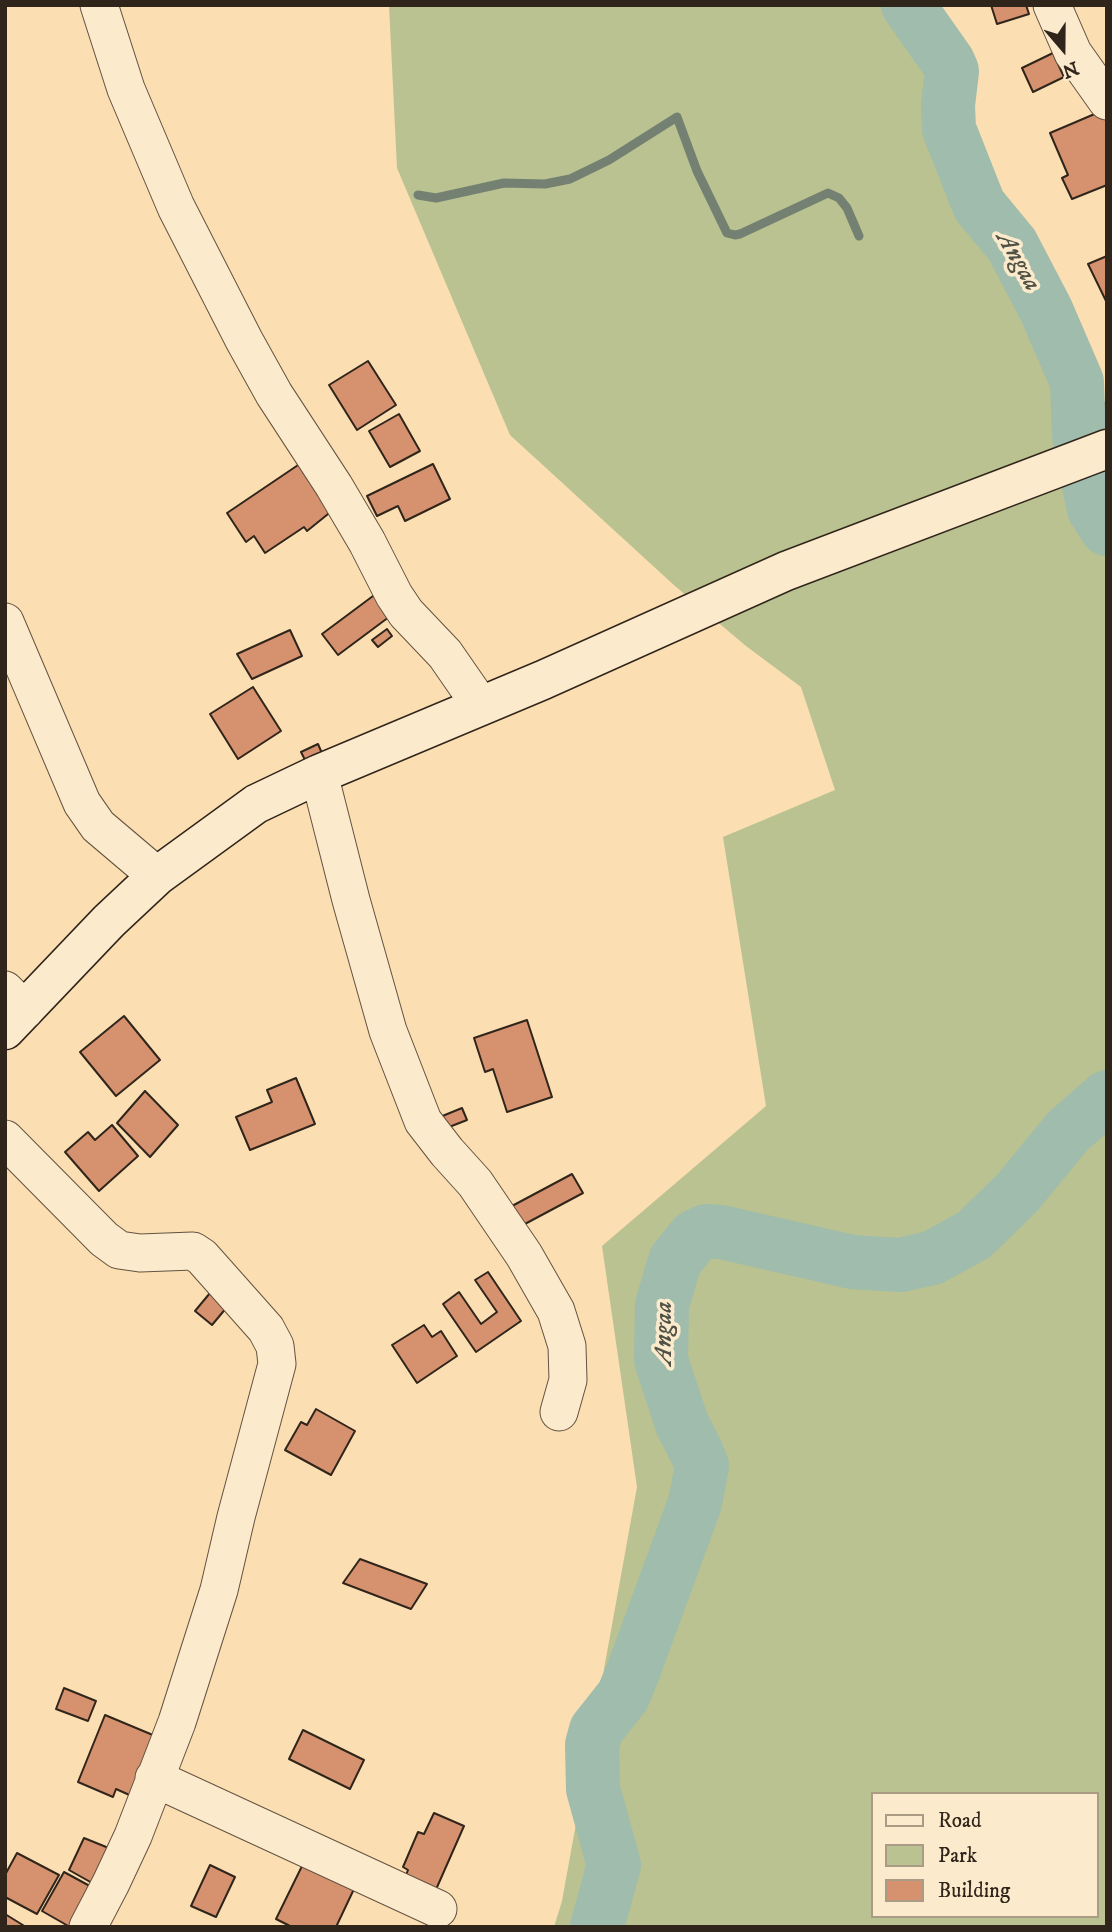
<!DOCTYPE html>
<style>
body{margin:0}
#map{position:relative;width:1112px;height:1932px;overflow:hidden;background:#fbdeb1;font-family:"IM FELL DW Pica",serif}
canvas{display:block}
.frame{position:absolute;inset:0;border:7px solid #30251b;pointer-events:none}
.legend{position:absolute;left:871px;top:1792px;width:228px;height:126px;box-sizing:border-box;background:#fceacc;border:2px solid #aa9b85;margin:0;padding:9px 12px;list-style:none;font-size:21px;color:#30251b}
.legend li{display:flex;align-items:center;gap:14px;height:35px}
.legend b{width:35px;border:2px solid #aa9b85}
.north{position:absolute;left:1028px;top:14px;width:70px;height:70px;-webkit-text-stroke:5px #fceacc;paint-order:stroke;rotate:160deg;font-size:19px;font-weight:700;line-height:28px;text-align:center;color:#30251b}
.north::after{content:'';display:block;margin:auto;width:24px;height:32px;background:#30251b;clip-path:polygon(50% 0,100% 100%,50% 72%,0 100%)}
</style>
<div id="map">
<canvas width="1112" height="1932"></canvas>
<div class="frame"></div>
<ul class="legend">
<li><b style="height:9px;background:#fceacc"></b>Road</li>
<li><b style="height:19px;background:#b9c290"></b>Park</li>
<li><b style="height:19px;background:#d6926f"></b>Building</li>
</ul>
<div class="north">N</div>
</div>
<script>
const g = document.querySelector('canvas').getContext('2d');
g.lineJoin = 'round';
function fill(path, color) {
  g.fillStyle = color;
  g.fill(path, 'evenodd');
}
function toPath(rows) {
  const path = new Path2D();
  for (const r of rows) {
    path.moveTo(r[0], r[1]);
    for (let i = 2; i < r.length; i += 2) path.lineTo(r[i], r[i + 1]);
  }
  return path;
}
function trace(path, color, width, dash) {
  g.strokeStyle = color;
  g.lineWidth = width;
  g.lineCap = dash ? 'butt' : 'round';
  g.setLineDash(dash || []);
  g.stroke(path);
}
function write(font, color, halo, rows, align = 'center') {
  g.font = font + ' "IM FELL DW Pica",serif';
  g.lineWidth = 7;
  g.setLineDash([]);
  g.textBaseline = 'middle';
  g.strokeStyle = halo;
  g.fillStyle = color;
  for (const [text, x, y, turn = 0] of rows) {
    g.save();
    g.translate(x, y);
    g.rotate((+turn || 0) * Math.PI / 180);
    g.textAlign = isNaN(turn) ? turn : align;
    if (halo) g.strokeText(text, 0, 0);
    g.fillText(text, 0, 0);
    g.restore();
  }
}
fill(toPath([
 [389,5,908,5,948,62,952,71,948,105,949,129,979,205,1013,245,1046,310,1077,382,1079,436,1094,509,1107,529,1107,1927,554,1927,562,1901,637,1487,602,1246,766,1106,723,837,835,790,801,687,746,646,675,586,510,435,397,168],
 [872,1794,1096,1794,1096,1916,872,1916]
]), '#b9c290');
trace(toPath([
 [418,195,436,198,504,183,545,184,570,179,609,160,677,117,697,171,727,233,735,235,740,234,828,193,839,198,847,208,859,236],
 [1079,411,1107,406]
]), '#738072', 9);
trace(toPath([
 [908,5,948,62,952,71,948,105,949,129,979,205,1012,245,1046,310,1077,382,1079,436,1094,509,1107,529],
 [597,1927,614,1865,593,1789,592,1745,596,1730,623,1696,633,1672,695,1503,702,1466,696,1451,682,1424,661,1360,662,1305,675,1261,694,1237,706,1231,721,1232,852,1262,900,1265,932,1258,974,1235,1018,1192,1068,1131,1107,1097]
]), '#9fbcac', 54);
const building = toPath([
 [991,5,1026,5,1029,14,997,24,991,5],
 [1053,53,1064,77,1033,92,1022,68,1053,53],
 [1104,110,1107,116,1107,185,1072,199,1062,178,1068,175,1050,133,1104,110],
 [1107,256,1107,303,1088,264,1107,256],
 [368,361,396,405,357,430,329,385,368,361],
 [399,414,420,451,390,467,369,431,399,414],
 [307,459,338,506,307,531,304,527,265,553,254,536,246,542,227,513,307,459],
 [433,464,450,499,405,521,398,506,377,516,367,496,433,464],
 [377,593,393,614,338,655,322,634,377,593],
 [387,629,392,636,378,647,372,640,387,629],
 [290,630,302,656,252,679,237,654,290,630],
 [253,687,281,731,238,759,210,714,253,687],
 [318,744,324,758,308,766,301,752,318,744],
 [124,1016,160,1060,116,1096,80,1052,124,1016],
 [527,1020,552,1097,507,1112,493,1069,485,1072,474,1038,527,1020],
 [296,1078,315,1124,250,1150,236,1117,272,1102,267,1090,296,1078],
 [145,1091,178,1125,150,1157,117,1123,145,1091],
 [462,1108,467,1120,444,1129,440,1117,462,1108],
 [112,1125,138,1156,99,1191,65,1152,88,1132,95,1140,112,1125],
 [572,1174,583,1193,523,1225,512,1206,572,1174],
 [488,1272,521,1321,476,1352,443,1304,459,1292,481,1324,497,1312,475,1280,488,1272],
 [215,1287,232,1301,212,1325,195,1311,215,1287],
 [424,1325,432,1337,441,1331,457,1356,417,1383,392,1345,424,1325],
 [316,1409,355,1431,331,1475,285,1450,301,1422,307,1425,316,1409],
 [360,1559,427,1584,411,1609,343,1583,360,1559],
 [64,1688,96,1701,88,1721,56,1709,64,1688],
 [105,1715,160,1738,134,1797,116,1789,113,1797,78,1782,105,1715],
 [303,1730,364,1760,350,1789,289,1759,303,1730],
 [434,1813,464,1826,434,1894,404,1880,408,1870,403,1867,418,1832,424,1834,434,1813],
 [84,1838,121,1853,101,1888,69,1870,84,1838],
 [17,1853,59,1875,37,1914,5,1897,5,1875,17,1853],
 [303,1864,354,1889,336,1927,292,1927,276,1919,303,1864],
 [210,1865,235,1877,216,1917,191,1906,210,1865],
 [64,1872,99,1891,80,1927,70,1927,42,1911,64,1872],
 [5,1914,26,1927,5,1927,5,1914]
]);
fill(building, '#d6926f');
trace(building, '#30251b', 2);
const street = toPath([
 [99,5,126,89,176,207,244,340,274,394,334,486,367,542,394,595,406,613,445,654,481,706],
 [1052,5,1073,53,1107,101],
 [5,622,82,803,98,826,157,876],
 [319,774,351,900,388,1031,423,1121,447,1152,475,1183,524,1255,556,1311,567,1346,568,1380,559,1412],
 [5,990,25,1010],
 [5,1139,104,1239,119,1250,140,1253,193,1251,202,1257,266,1329,275,1346,277,1364,236,1517,219,1590,177,1722,133,1836,111,1883,88,1927],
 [154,1778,438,1909]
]);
const secondary = toPath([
 [5,1030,109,921,157,876,256,804,319,774,543,680,786,571,1107,449]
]);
trace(street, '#635340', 39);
trace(secondary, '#30251b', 41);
trace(street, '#fceacc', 37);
trace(secondary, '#fceacc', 38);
write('italic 26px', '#515246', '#fceacc', [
 ["Angaa",1017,262,60],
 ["Angaa",666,1333,-90]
]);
</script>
